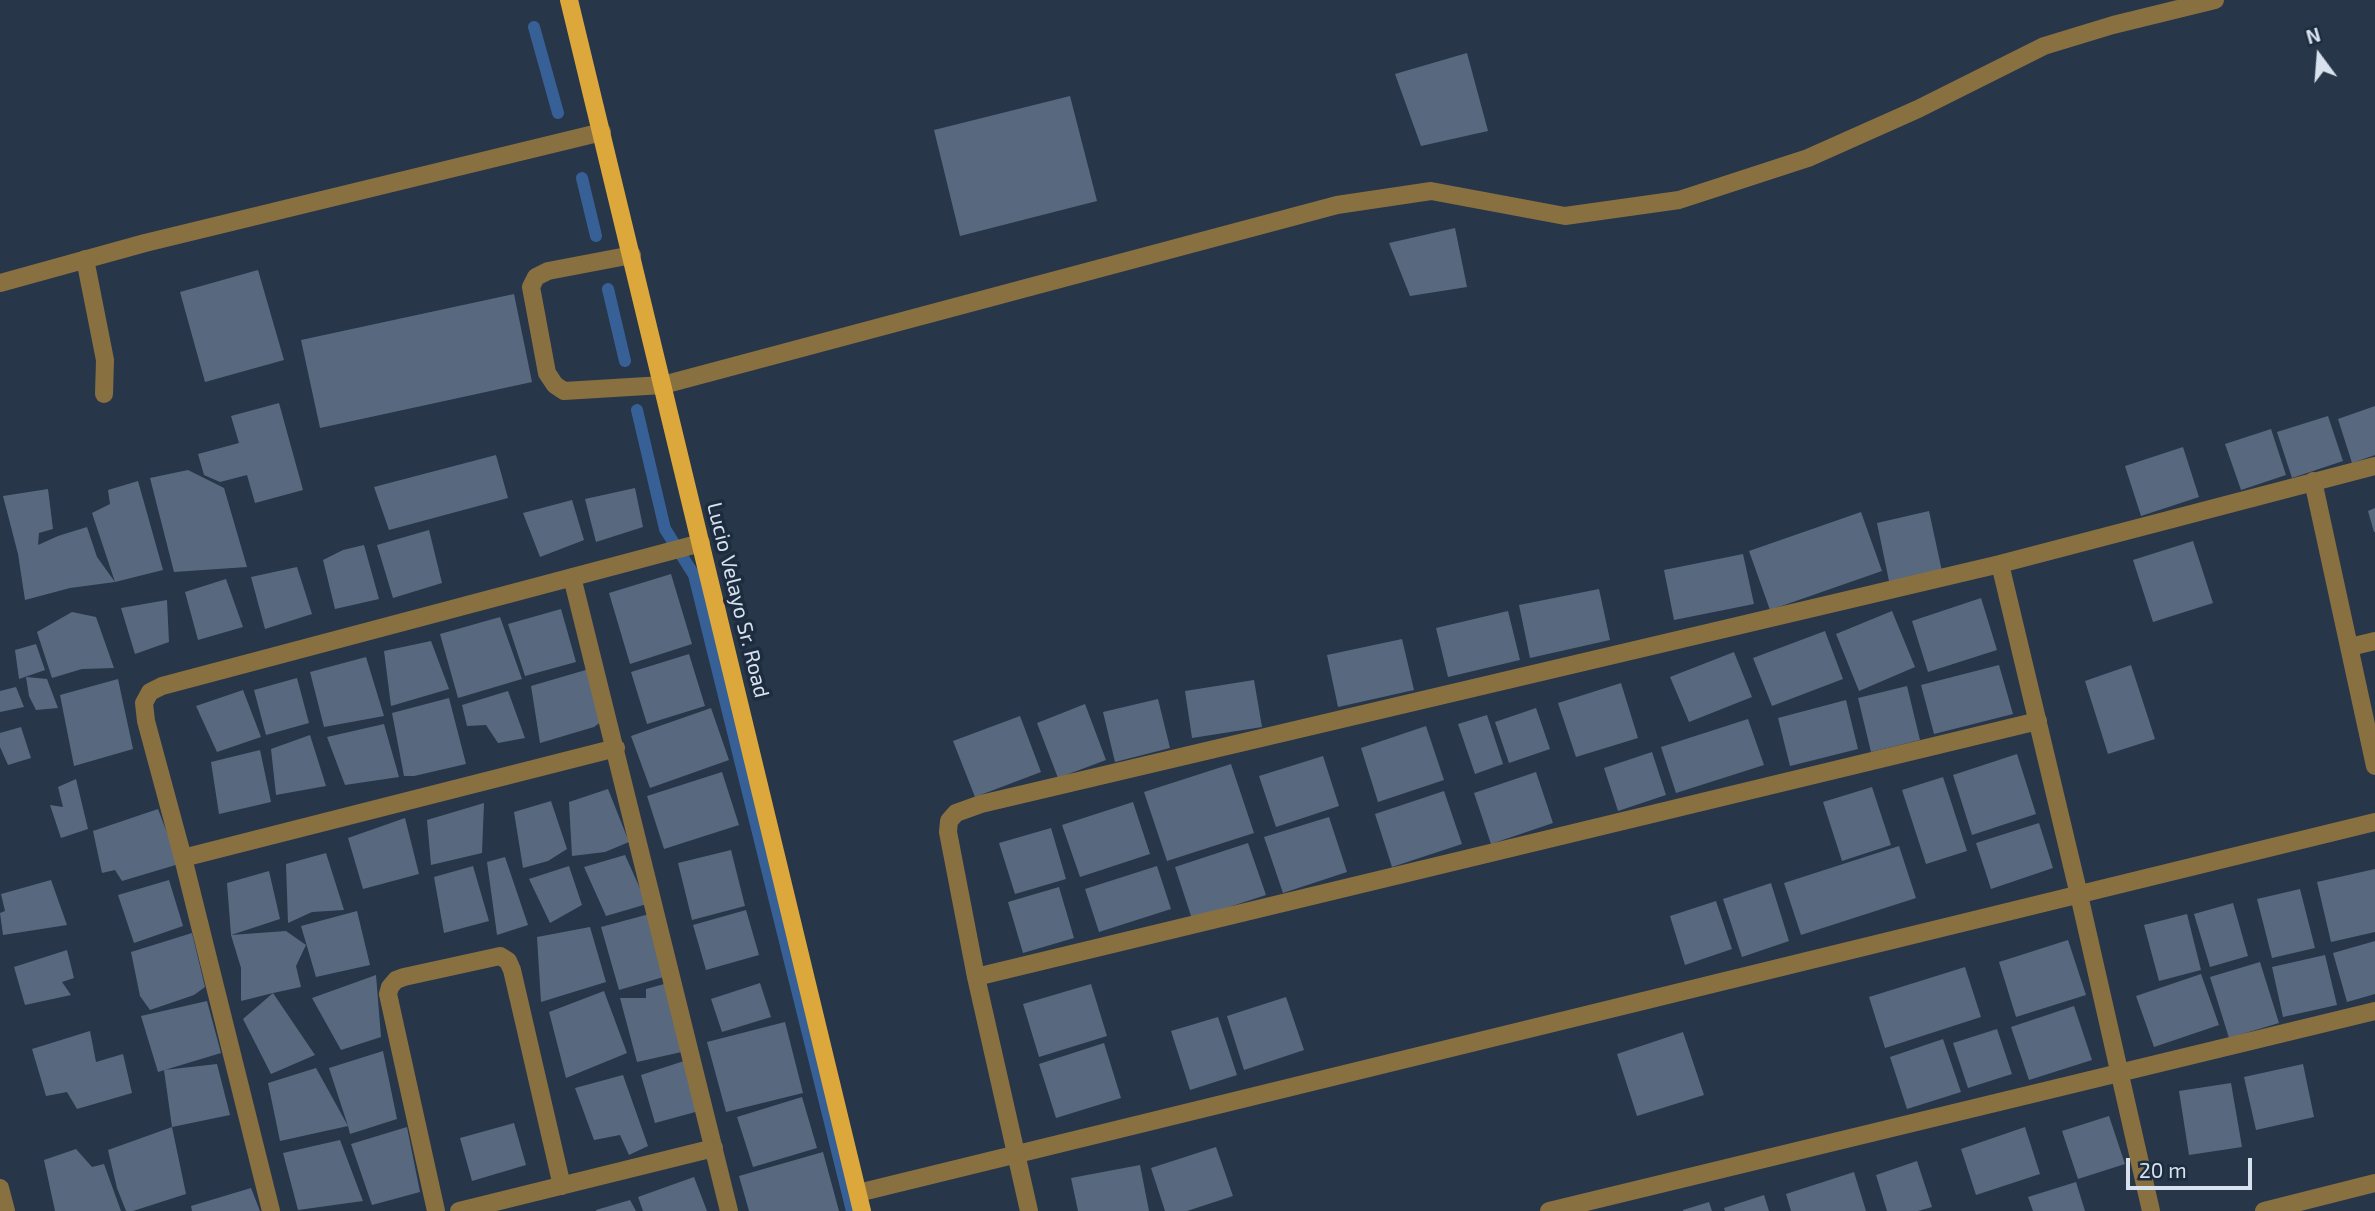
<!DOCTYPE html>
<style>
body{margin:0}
#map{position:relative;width:2375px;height:1211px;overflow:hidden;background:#273649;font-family:"Exo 2",sans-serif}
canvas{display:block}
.north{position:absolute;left:2284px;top:21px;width:70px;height:70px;-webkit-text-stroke:5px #1d2c3f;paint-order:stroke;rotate:344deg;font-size:19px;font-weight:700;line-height:28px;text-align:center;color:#d8e2ee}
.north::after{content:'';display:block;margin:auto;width:24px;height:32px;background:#d8e2ee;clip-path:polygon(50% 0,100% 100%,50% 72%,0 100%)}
.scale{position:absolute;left:2126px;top:1158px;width:126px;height:32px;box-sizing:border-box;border:4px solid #d8e2ee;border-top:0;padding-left:9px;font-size:21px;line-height:24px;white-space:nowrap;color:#d8e2ee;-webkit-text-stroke:5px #1d2c3f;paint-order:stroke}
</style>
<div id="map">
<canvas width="2375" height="1211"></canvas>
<div class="north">N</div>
<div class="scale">20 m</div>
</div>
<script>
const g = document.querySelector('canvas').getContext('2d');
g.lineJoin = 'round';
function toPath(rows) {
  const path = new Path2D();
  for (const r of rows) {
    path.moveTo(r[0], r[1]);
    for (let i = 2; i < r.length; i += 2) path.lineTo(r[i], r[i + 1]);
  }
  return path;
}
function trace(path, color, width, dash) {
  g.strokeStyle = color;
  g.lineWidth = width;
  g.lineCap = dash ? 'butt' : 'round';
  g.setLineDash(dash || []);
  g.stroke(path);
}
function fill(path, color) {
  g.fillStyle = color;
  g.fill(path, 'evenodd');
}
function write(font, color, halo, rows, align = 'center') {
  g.font = font + ' "Exo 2",sans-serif';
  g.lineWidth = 7;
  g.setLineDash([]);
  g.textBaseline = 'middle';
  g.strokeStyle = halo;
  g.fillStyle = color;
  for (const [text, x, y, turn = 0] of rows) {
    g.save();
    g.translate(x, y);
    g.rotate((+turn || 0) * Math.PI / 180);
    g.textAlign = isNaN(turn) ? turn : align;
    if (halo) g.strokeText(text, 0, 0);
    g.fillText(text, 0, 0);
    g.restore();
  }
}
trace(toPath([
 [534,27,558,113],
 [582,178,596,236],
 [608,289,625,361],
 [637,410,665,529,694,575,852,1211]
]), '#376097', 12);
fill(toPath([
 [1467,53,1488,131,1421,146,1395,74],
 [1070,96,1097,201,960,236,934,130],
 [1455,228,1467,287,1410,296,1389,243],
 [258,270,284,360,205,382,180,292],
 [514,294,532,382,320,428,301,340],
 [279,403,303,490,255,503,247,475,220,482,204,475,198,454,239,443,231,416],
 [2375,406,2375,455,2352,463,2338,419],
 [2328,416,2343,461,2292,478,2277,432],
 [2271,429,2286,475,2241,490,2225,444],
 [2183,447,2199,497,2141,516,2125,466],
 [496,455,508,498,389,530,374,487],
 [188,470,224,488,247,567,174,572,150,478],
 [138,481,163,570,115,582,70,588,25,600,18,554,3,496,48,489,53,529,39,533,38,545,58,536,87,527,97,557,115,582,92,513,110,504,108,490],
 [635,488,643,527,596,542,585,499],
 [572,500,584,540,540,557,523,513],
 [2375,508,2375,532,2374,532,2368,511],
 [1929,511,1943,576,1890,586,1877,523],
 [1861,512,1882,571,1770,610,1749,551],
 [429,530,442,583,393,598,377,545],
 [2193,541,2213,603,2153,622,2133,560],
 [364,545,379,599,335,609,323,560,343,550],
 [1743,554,1754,604,1674,620,1664,570],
 [297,567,312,614,265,629,251,577],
 [671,574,692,644,630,664,609,593],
 [226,579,243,627,198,640,185,592],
 [1599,589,1610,640,1530,658,1519,605],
 [1981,598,1997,650,1928,672,1912,621],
 [167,600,169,642,135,654,121,608],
 [561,609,576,662,525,676,508,624],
 [1508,611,1520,660,1448,677,1436,628],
 [1892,611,1915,667,1859,691,1836,634],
 [72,612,96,617,114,668,82,669,52,678,37,632],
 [500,617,522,679,458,698,440,634],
 [1825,631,1843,679,1772,706,1753,658],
 [1402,639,1414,690,1338,707,1327,655],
 [431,641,449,689,391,706,384,651],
 [36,644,45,670,19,679,15,650],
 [1734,652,1752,697,1689,722,1670,677],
 [689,654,705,706,647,724,631,672],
 [366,657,384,716,324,727,310,672],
 [1999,665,2013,714,1934,734,1921,685],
 [2131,665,2155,739,2108,754,2085,681],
 [589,669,606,718,594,727,540,743,531,686],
 [26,677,47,679,58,708,36,710,29,696],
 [297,678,309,723,266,735,254,690],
 [118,679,133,749,74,766,60,695],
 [1254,680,1262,727,1192,738,1185,691],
 [1621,683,1638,738,1576,757,1558,703],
 [1907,686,1920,740,1871,752,1858,698],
 [16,687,24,707,0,712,0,691],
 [243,690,261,737,217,752,196,706],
 [508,691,525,738,498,743,486,725,467,726,462,705],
 [449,698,466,764,414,776,404,776,392,713],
 [1158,699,1170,748,1115,762,1103,712],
 [1846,700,1858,749,1790,766,1778,718],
 [1085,704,1106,760,1058,778,1037,723],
 [711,708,729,760,650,788,631,736],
 [1536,708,1550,749,1509,763,1495,722],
 [1487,715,1503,764,1475,774,1458,724],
 [1020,716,1041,772,975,797,953,741],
 [1748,719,1764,765,1676,793,1661,747],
 [384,724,399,777,345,785,327,737],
 [1426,726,1444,780,1378,802,1361,748],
 [21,727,31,758,8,765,0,747,0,733],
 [310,735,326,786,276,795,271,749],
 [260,750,271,802,219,814,211,762],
 [1652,752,1666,795,1618,811,1604,768],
 [2017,754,2036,814,1972,835,1953,775],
 [1323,756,1339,806,1276,827,1259,776],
 [1231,764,1254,833,1167,861,1144,792],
 [722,772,739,825,664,849,647,796],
 [1536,772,1553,823,1491,844,1474,793],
 [1943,777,1967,851,1926,864,1902,790],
 [76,779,88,829,61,838,50,805,63,807,58,787],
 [1872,787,1891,845,1842,861,1823,802],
 [608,789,629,842,605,852,572,856,569,802],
 [1444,791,1462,844,1392,867,1375,814],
 [551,801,567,849,548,861,523,868,514,812],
 [1133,802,1150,854,1080,877,1062,825],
 [484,803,482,853,431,865,427,820],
 [158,809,179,864,122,881,115,870,102,873,93,831],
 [1329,817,1347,872,1283,893,1264,837],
 [405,818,419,874,363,889,348,838],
 [2039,823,2053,868,1991,889,1976,843],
 [1051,828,1066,879,1015,894,999,843],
 [1248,843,1266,895,1192,919,1175,867],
 [1899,846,1916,898,1801,935,1784,883],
 [731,850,745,906,692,920,678,863],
 [326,853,344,910,312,912,288,923,286,864],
 [625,855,647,904,606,916,584,867],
 [505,857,528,925,497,935,487,862],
 [473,866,489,921,444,933,434,877],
 [569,866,582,905,550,923,529,879],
 [1157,866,1171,909,1099,932,1085,889],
 [2375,869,2375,932,2331,942,2317,882],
 [269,871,280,919,231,935,286,931,306,945,296,966,301,987,273,993,315,1055,271,1074,243,1019,273,993,241,1001,241,968,231,935,227,883],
 [51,880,67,925,3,935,0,913,5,911,1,894],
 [169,880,183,926,134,943,118,895],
 [1771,883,1789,941,1742,957,1723,899],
 [1059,887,1074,938,1023,953,1008,902],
 [2300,889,2315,948,2272,958,2257,899],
 [1716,901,1732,949,1685,965,1670,916],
 [2233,903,2248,956,2210,967,2194,914],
 [746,910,759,955,706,970,693,925],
 [357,911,370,965,316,977,301,926],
 [653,913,667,976,619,990,601,927],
 [2187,914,2201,970,2159,981,2144,925],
 [590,927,606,982,541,1002,537,937],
 [192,933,205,987,194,995,150,1010,140,996,131,952],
 [2068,940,2086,995,2016,1017,1999,962],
 [2375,941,2375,994,2347,1002,2333,953],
 [67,950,74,978,62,982,71,995,25,1005,14,967],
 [2325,955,2337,1005,2283,1017,2272,967],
 [2260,962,2279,1023,2229,1038,2210,977],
 [1965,967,1981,1017,1885,1048,1869,997],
 [2201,974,2219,1025,2154,1047,2136,996],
 [376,975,381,1037,341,1050,312,998],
 [668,983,686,1051,637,1062,620,998,646,998,646,989],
 [760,983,771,1017,722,1032,711,999],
 [1091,984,1107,1036,1039,1057,1023,1004],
 [604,991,627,1053,566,1078,549,1012],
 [1286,997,1304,1050,1244,1070,1227,1016],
 [207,1001,221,1053,158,1072,141,1016],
 [2074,1006,2092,1060,2029,1080,2011,1027],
 [1218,1017,1237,1075,1190,1090,1171,1031],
 [785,1022,803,1093,726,1112,707,1042],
 [1997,1029,2012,1074,1968,1088,1953,1043],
 [90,1031,96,1062,123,1054,132,1093,77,1109,67,1092,46,1096,32,1049],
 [1683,1032,1704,1095,1637,1116,1617,1054],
 [1943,1039,1961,1092,1907,1109,1890,1057],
 [1104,1043,1121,1098,1056,1118,1039,1064],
 [383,1051,397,1119,350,1134,348,1126,280,1141,268,1083,316,1068,348,1126,329,1068],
 [684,1061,699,1111,655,1123,641,1075],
 [217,1064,230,1115,172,1127,186,1194,133,1211,126,1211,117,1188,108,1150,172,1127,164,1070],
 [2303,1064,2314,1117,2256,1130,2244,1077],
 [623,1075,648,1146,629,1155,620,1135,594,1140,575,1088],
 [2231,1083,2242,1147,2189,1155,2179,1091],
 [802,1097,817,1148,753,1167,737,1117],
 [2109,1116,2125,1164,2078,1179,2062,1131],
 [514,1123,526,1165,472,1181,460,1138],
 [407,1127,420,1192,372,1205,351,1144],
 [2025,1127,2040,1174,1976,1195,1961,1149],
 [340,1140,363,1201,298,1210,283,1153],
 [1216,1147,1233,1196,1187,1211,1165,1211,1151,1168],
 [76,1149,92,1167,104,1164,121,1211,55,1211,44,1160],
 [823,1152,839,1211,749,1211,739,1176],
 [1917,1161,1932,1207,1918,1211,1887,1211,1876,1175],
 [1140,1165,1149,1211,1078,1211,1071,1178],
 [1854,1172,1866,1211,1791,1211,1786,1194],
 [694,1177,707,1211,643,1211,638,1197],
 [2076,1182,2085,1211,2033,1211,2028,1197],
 [251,1188,260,1211,192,1211,191,1206],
 [1764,1195,1769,1211,1725,1211,1724,1208],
 [630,1200,636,1211,596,1211,596,1210],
 [1709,1202,1712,1211,1683,1211,1683,1210]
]), '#58697f');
trace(toPath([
 [632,255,548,271,536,277,531,287,547,373,555,385,564,391,663,385,1337,205,1431,191,1565,216,1679,200,1808,158,1918,109,2044,46,2113,25,2215,0],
 [85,259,105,360,104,394],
 [0,283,145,243,602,132],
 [2313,481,2375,766],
 [2000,564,2079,895,2151,1211],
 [572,577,729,1211],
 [2350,647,2375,641],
 [183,858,616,748],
 [976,977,2038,721],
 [0,1188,6,1211],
 [858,1193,2375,822],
 [271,1211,183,858,146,721,144,703,150,692,162,686,701,543],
 [436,1211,388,994,390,987,396,980,404,977,500,956,508,961,512,970,562,1186],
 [459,1211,714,1148],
 [1029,1211,976,977,948,832,949,821,956,813,981,804,2000,564,2375,466],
 [1549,1211,2375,1011],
 [2264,1211,2375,1183]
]), '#897041', 18);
trace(toPath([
 [569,0,862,1211]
]), '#dda83b', 18);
write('21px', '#d8e2ee', '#1d2c3f', [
 ["Lucio Velayo Sr. Road",738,600,76]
]);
</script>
